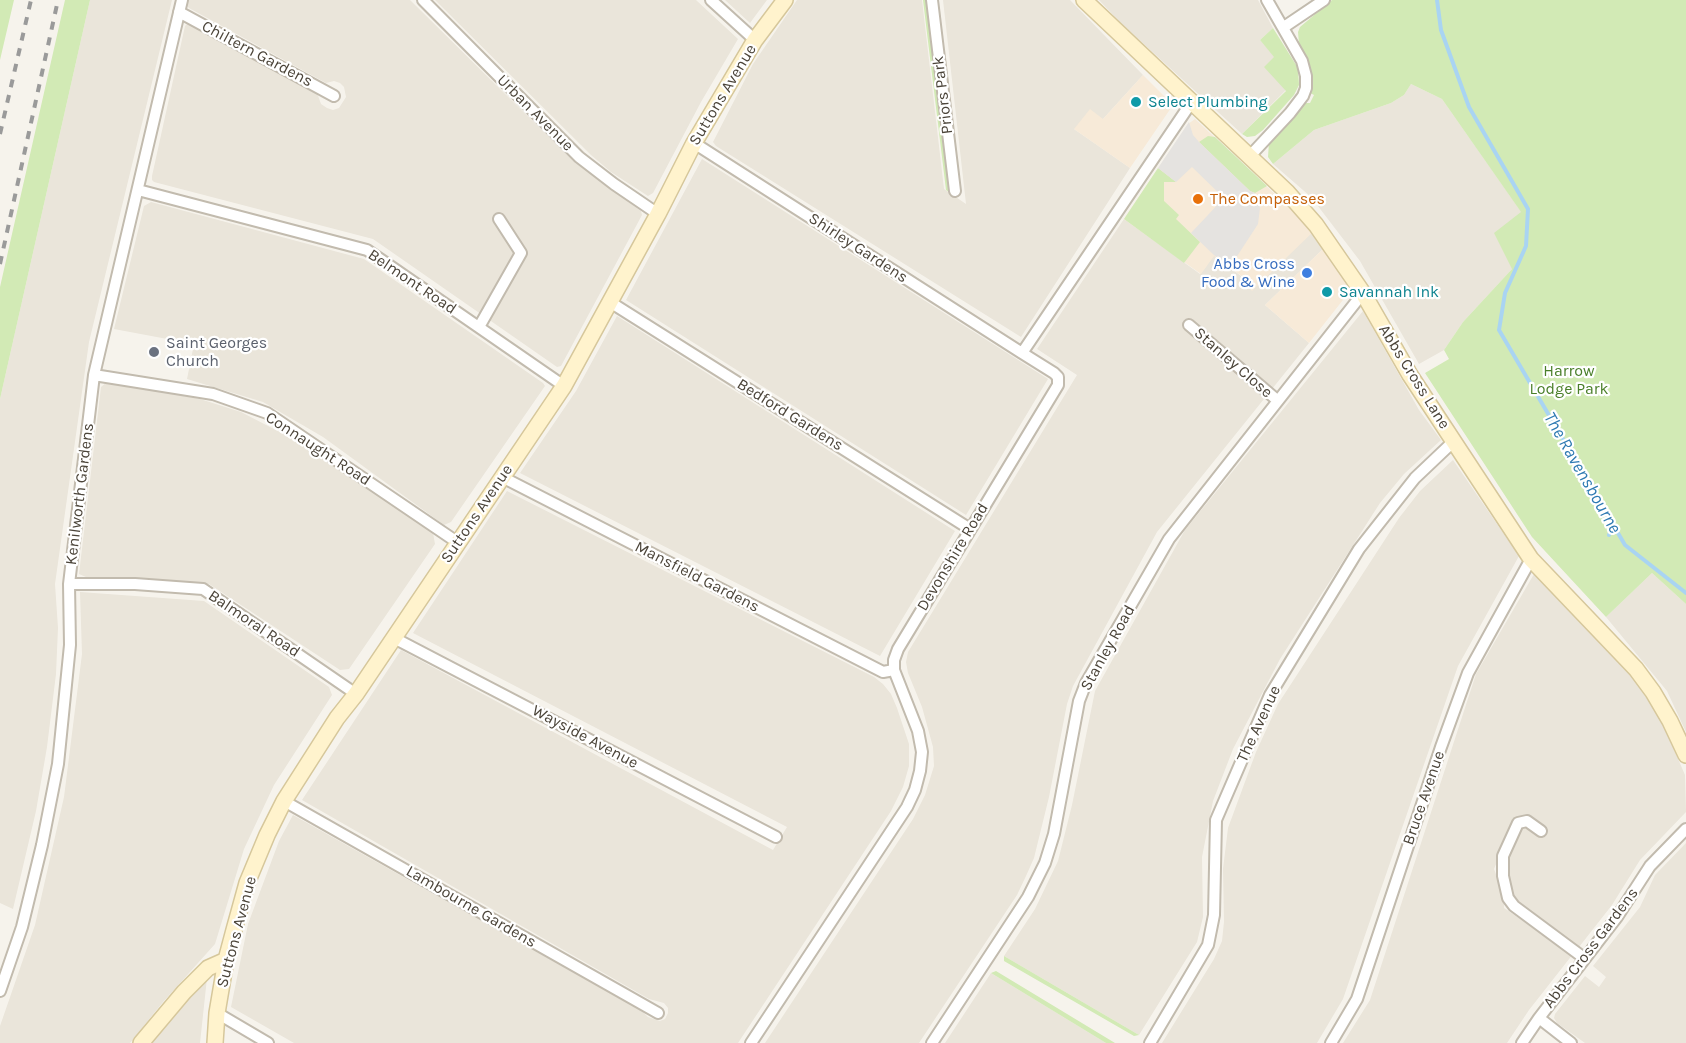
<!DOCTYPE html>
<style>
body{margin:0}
canvas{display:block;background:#f6f3ec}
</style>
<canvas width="1686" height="1043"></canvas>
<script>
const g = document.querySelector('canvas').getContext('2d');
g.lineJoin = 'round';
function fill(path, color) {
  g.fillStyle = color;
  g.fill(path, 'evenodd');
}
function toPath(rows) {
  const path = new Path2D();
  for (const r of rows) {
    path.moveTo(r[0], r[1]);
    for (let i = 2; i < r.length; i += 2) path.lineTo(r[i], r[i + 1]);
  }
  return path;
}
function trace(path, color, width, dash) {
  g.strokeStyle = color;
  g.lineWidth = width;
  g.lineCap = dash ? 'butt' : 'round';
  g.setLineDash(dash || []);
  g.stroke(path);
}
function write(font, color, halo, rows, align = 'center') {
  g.font = font + ' Karla,sans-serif';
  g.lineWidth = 4.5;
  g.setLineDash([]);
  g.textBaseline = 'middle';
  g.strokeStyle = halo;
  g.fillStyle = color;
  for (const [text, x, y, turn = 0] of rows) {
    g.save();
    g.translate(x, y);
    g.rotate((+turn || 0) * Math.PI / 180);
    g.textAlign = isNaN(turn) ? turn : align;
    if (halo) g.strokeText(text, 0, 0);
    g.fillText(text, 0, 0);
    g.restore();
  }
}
fill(toPath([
 [90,0,172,0,89,342,55,584,58,628,56,674,47,747,36,811,13,909,0,903,0,399],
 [187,0,410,0,573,161,641,211,642,215,561,366,557,367,373,239,154,182,152,180,152,176,185,26,188,23,317,93,321,104,327,108,333,110,339,108,346,97,344,87,340,83,334,81,326,83,189,8,187,6],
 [435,0,696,0,738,39,701,102,653,193,648,196,611,172,591,155],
 [725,0,767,0,750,23],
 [797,0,922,0,944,189,966,204,943,0,1070,0,1143,75,1103,119,1074,129,1130,168,1021,337,716,146,713,142,753,64],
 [1099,0,1258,0,1273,28,1260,40,1275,57,1286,90,1242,134,1122,24],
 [1411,84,1442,99,1522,213,1512,269,1463,322,1444,350,1419,364,1360,261,1311,197,1273,164,1314,130,1391,103,1404,95],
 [702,159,1048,379,966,515,626,300],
 [151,202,364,259,543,383,545,386,451,522,444,525,323,437,263,402,187,379,194,344,114,329,144,206],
 [1124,219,1200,274,1214,255,1250,283,1314,231,1325,247,1265,305,1309,343,1157,532,1073,686,1067,704,1049,797,1034,858,1026,876,1017,895,919,1043,765,1043,913,819,925,795,934,766,933,747,922,707,908,673,906,662,908,652,1077,375,1037,349],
 [1363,311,1419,410,1441,440,1404,474,1380,503,1280,659,1233,749,1213,801,1202,857,1203,917,1197,942,1139,1035,1004,956,1035,909,1058,861,1072,805,1095,691,1185,530],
 [617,316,955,531,880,656,520,473,576,391],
 [107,382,200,399,241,412,297,441,433,533,435,544,349,669,340,670,209,584,86,577,79,574,101,387],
 [1453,460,1519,556,1458,666,1343,999,1317,1043,1162,1043,1214,959,1222,941,1224,922,1223,869,1228,828,1256,752,1278,704,1399,518,1420,491],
 [507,491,874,677,883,684,891,694,897,708,909,744,909,766,903,787,891,811,738,1043,294,1043,231,1007,248,924,279,841,293,815,642,1011,648,1017,660,1021,665,1019,668,1013,668,1008,664,1003,649,999,302,800,401,650,773,850,787,827,413,633],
 [1652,573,1686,604,1686,732,1667,691,1606,617],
 [1534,574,1622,663,1651,704,1665,729,1685,775,1686,812,1640,860,1612,905,1579,947,1514,901,1506,877,1506,854,1523,827,1527,827,1541,837,1547,829,1531,817,1525,815,1515,818,1494,869,1504,895,1504,908,1573,954,1529,1010,1507,1043,1343,1043,1370,1000,1476,674],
 [80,592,204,601,329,687,332,695,274,785,244,849,215,944,163,1002,130,1043,0,1043,0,1026,35,925,64,797,82,654],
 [1686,843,1686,1043,1585,1043,1557,1023,1554,1018,1555,1014,1585,976,1599,987,1606,977,1593,966,1640,907,1655,875],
 [991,973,1106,1043,945,1043],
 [207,978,200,1043,152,1043,159,1033]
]), '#eae5da');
fill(toPath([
 [1143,75,1173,105,1130,168,1074,129,1090,109,1103,119],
 [1195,119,1314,231,1252,291,1248,286,1250,282,1214,256,1201,274,1124,219,1188,124],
 [1325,247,1350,291,1309,343,1265,305]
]), '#f7ead8');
fill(toPath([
 [0,0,14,0,0,60],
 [65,0,90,0,0,399,0,287],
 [923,0,927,0,949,192,946,190],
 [1332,0,1686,0,1686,604,1652,573,1606,617,1532,537,1425,373,1449,359,1444,350,1463,322,1512,269,1494,233,1521,212,1442,99,1411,84,1404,95,1391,103,1314,130,1273,164,1268,157,1269,142,1306,103,1310,103,1314,95,1310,93,1311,71,1299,44,1298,32,1300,27],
 [1273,28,1298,68,1299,85,1294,95,1263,130,1255,136,1247,137,1242,134,1286,91,1264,67,1274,57,1260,40],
 [1208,136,1215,137,1267,186,1255,193,1250,191,1199,142],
 [1158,168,1176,182,1164,182,1164,201,1179,215,1176,219,1200,242,1184,263,1124,219],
 [1004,956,1139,1035,1134,1036,1004,961],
 [996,971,1115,1043,1106,1043,991,973]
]), '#d2eab5');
fill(toPath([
 [1189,122,1193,135,1199,142,1250,191,1255,193,1260,208,1258,224,1230,267,1214,255,1191,233,1224,198,1192,167,1176,182,1158,168]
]), '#e5e3e0');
trace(toPath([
 [1437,0,1441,30,1469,107,1528,209,1526,246,1505,293,1499,330,1625,545,1686,593],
 [1609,535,1613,526]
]), '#a9d4f2', 4);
const street = toPath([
 [423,0,579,157,614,184,658,214],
 [711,0,755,40],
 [932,0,955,191],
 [179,12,334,96],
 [1284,27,1324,0],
 [694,143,1022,353],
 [1249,157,1290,113,1303,96,1306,88,1306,76,1302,61,1267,0],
 [138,190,367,250,564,386],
 [610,302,970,529],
 [1189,325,1277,400],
 [479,327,521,253,499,219],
 [94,375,213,394,267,413,457,542],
 [502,477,883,672,894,670],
 [69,584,135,584,203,589,356,694],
 [394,638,776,837],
 [284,801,658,1013],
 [1541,831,1527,821,1518,823,1503,856,1503,876,1508,898,1514,906,1584,958],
 [0,991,22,927,42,845,58,764,70,645,69,584,94,375,182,0],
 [217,1013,268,1043],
 [1539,1018,1571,1043],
 [751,1043,907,807,915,790,920,771,922,752,918,731,894,670,894,660,898,649,1058,385,1058,377,1054,373,1022,353,1191,103],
 [932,1043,1028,897,1045,863,1054,834,1079,701,1086,683,1169,539,1363,293],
 [1150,1043,1208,945,1214,915,1216,820,1270,695,1359,549,1415,478,1454,441],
 [1331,1043,1357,999,1441,747,1468,673,1531,559],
 [1522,1043,1539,1018,1617,917,1650,866,1686,829]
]);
const secondary = toPath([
 [1084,0,1287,192,1316,225,1363,293,1410,375,1531,559,1636,669,1653,692,1670,721,1686,755],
 [141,1043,184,992,208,968,226,960],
 [215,1043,217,1013,226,960,234,930,247,883,267,835,284,801,337,718,356,694,564,386,658,214,694,143,755,40,785,0]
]);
trace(street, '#c2bbae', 14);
trace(secondary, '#d6c79b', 18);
trace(street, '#fff', 10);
trace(secondary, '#fff3cd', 15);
trace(toPath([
 [0,134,31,0],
 [0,264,58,0]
]), '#9a9a9a', 4, [8, 8]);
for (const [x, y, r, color] of [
 [1136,102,6,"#0f9aa8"],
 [1198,199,6,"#e8710a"],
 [1307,273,6,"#3f7fe0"],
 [1327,292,6,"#0f9aa8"],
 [154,352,6,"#6b7280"]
]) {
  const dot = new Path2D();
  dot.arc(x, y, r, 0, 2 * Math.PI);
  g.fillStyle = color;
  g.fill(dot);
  trace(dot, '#fff', 2);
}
write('16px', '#4b4439', '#fff', [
 ["Chiltern Gardens",257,54,28],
 ["Suttons Avenue",723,95,-59],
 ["Priors Park",943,95,-97],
 ["Urban Avenue",535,113,45],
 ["Shirley Gardens",858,248,33],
 ["Belmont Road",412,282,34],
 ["Stanley Close",1233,363,41],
 ["Abbs Cross Lane",1414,377,58],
 ["Bedford Gardens",790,415,32],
 ["Connaught Road",318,449,33],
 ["Kenilworth Gardens",80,494,-83],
 ["Suttons Avenue",477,514,-56],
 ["Devonshire Road",953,557,-59],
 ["Mansfield Gardens",697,577,27],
 ["Balmoral Road",254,624,34],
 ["Stanley Road",1108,648,-61],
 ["The Avenue",1259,724,-65],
 ["Wayside Avenue",585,737,28],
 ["Bruce Avenue",1424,798,-71],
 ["Lambourne Gardens",471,907,30],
 ["Suttons Avenue",237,932,-75],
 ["Abbs Cross Gardens",1591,948,-53]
]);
write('16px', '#0d838f', '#fff', [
 ["Select Plumbing",1148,102],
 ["Savannah Ink",1339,292]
], 'left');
write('16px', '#c56008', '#fff', [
 ["The Compasses",1210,199]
], 'left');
write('16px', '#366cbe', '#fff', [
 ["Abbs Cross",1295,264],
 ["Food & Wine",1295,282]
], 'right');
write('16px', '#5b616d', '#fff', [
 ["Saint Georges",166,343],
 ["Church",166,361]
], 'left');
write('16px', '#4a7f2a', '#fff', [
 ["Harrow",1569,371],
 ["Lodge Park",1569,389]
]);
write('italic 18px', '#2e7ab2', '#fff', [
 ["The Ravensbourne",1582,473,60]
]);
</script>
